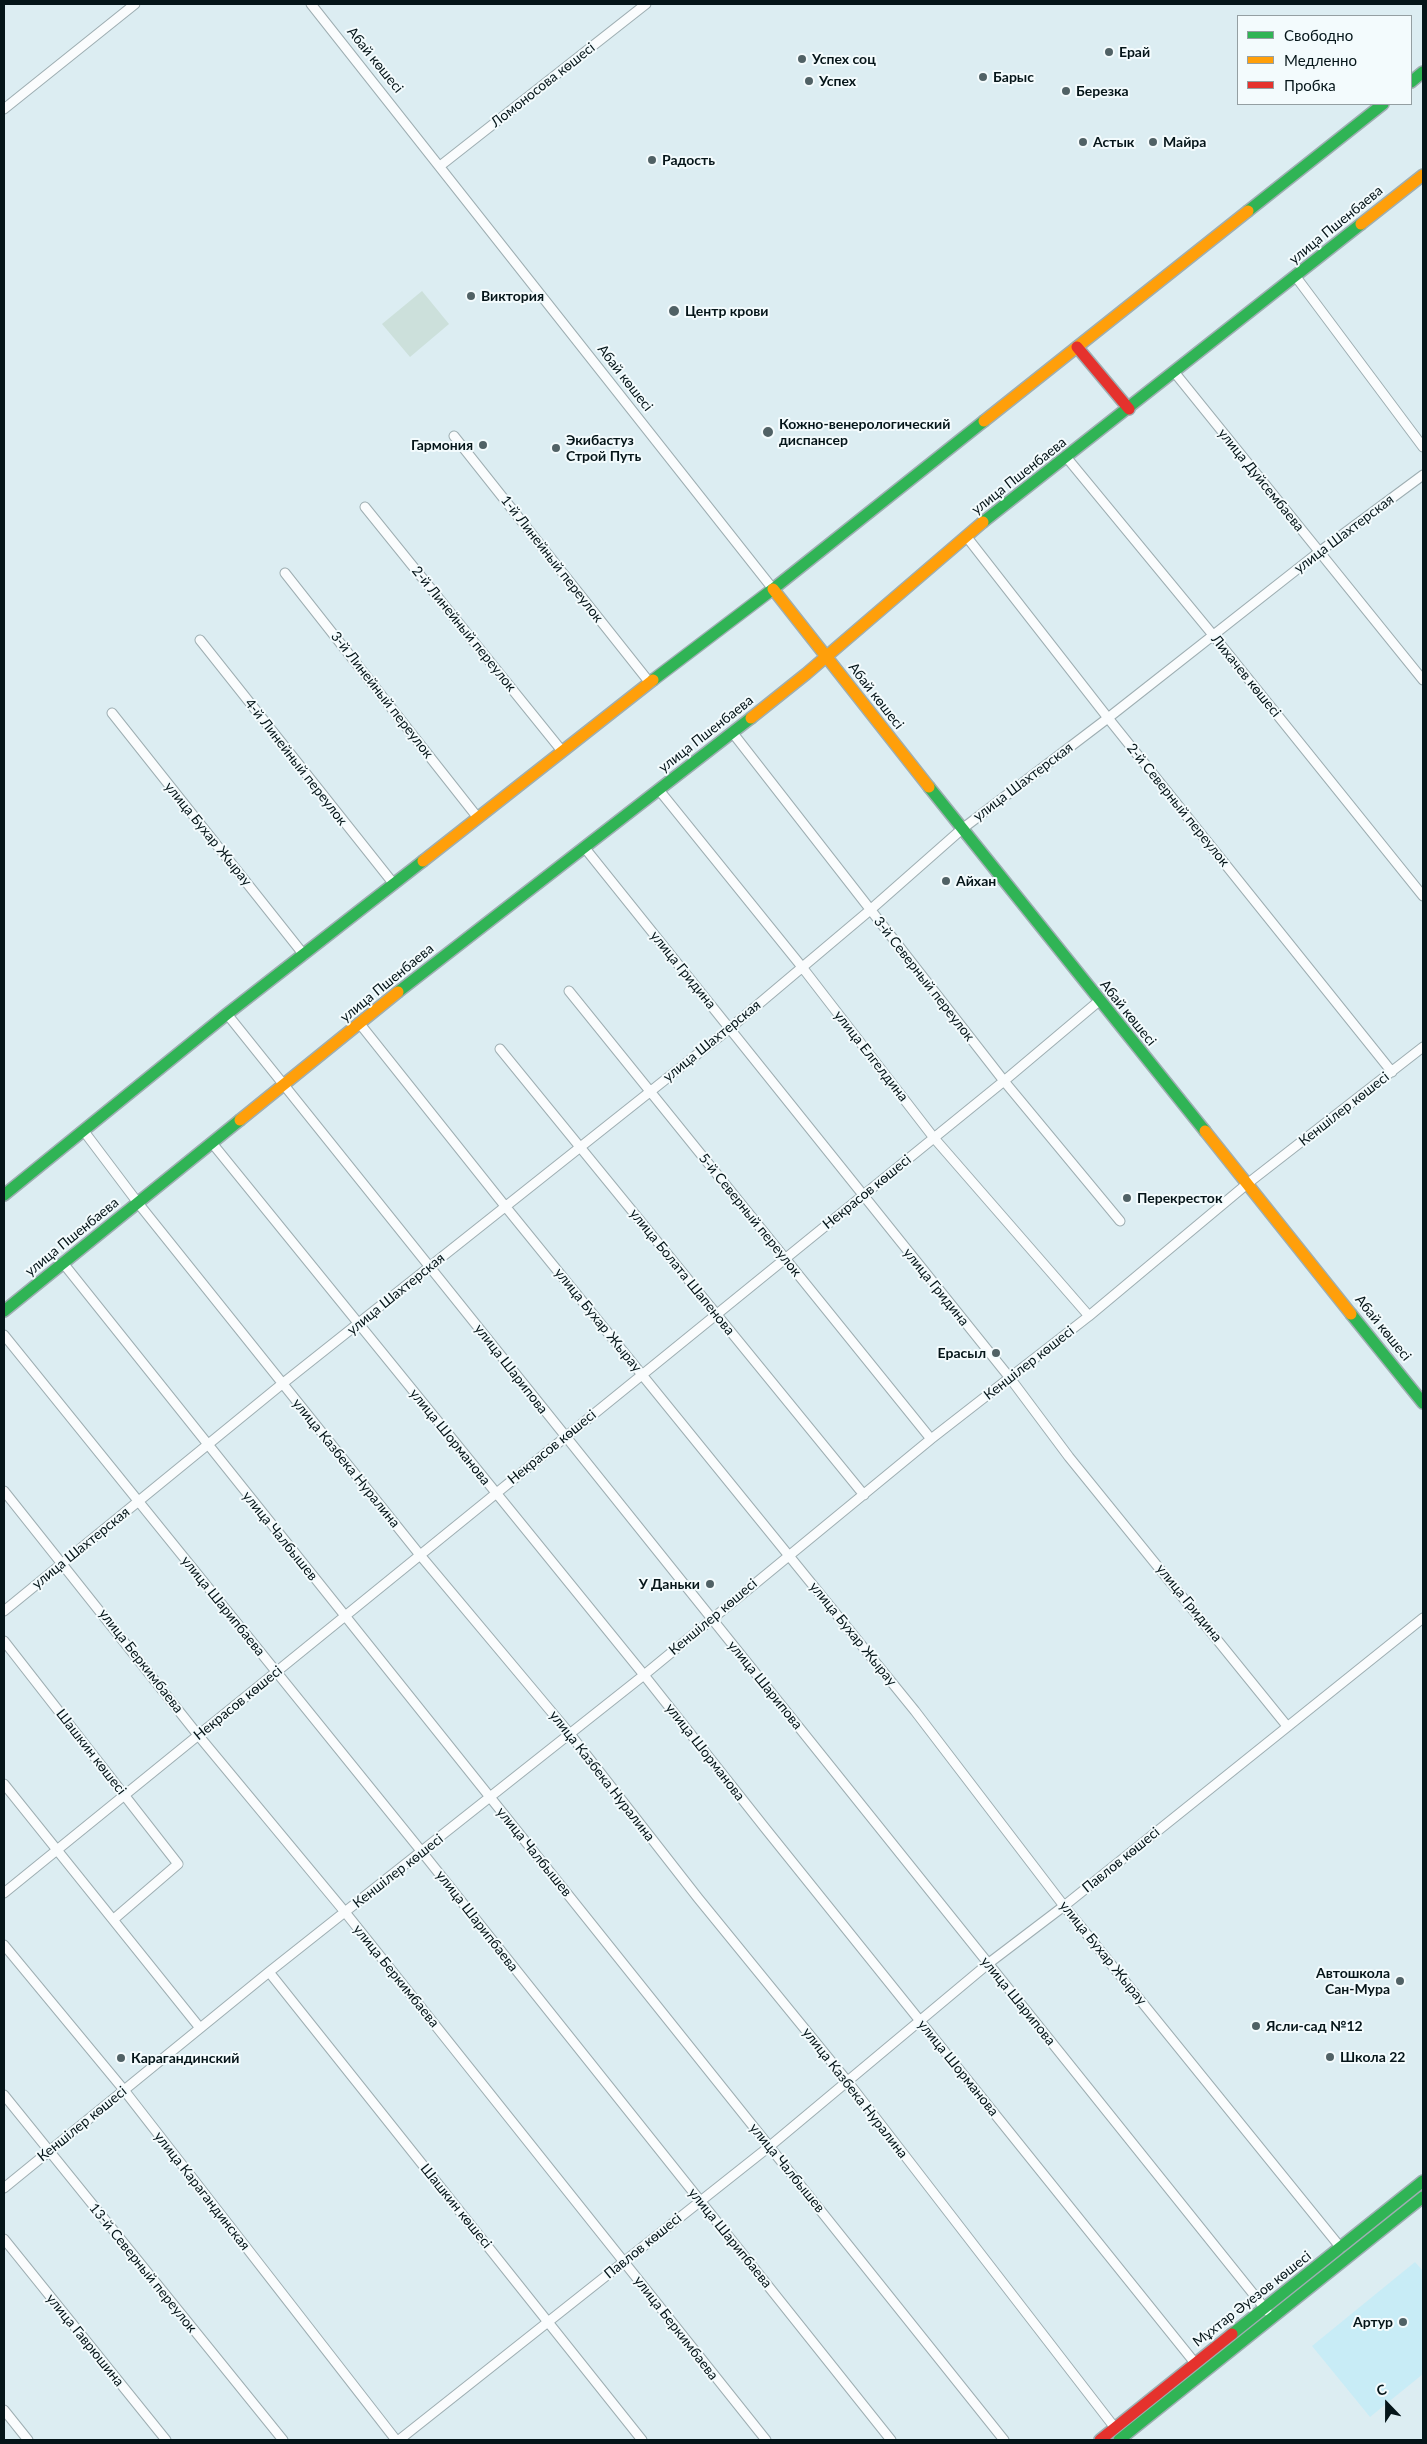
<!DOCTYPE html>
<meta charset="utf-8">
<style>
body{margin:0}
#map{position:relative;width:1427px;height:2444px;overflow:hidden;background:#dcedf2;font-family:Lato,sans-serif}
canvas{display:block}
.frame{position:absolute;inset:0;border:5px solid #051519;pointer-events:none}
.legend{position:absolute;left:1237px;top:15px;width:175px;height:90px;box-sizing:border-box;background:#f3fbfd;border:1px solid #949fa2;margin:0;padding:6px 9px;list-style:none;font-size:15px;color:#051519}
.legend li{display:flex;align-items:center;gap:10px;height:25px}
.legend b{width:25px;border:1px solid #949fa2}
.north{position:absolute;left:1362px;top:2379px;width:50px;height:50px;-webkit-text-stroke:4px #f3fbfd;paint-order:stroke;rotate:338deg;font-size:14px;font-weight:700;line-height:20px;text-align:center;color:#051519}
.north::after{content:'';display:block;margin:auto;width:18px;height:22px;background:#051519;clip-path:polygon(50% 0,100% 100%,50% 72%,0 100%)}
</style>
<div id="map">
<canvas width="1427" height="2444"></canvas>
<div class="frame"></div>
<ul class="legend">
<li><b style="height:6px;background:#30b455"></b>Свободно</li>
<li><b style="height:6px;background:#ff9f0a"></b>Медленно</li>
<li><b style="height:6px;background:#e5322d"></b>Пробка</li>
</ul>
<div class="north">С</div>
</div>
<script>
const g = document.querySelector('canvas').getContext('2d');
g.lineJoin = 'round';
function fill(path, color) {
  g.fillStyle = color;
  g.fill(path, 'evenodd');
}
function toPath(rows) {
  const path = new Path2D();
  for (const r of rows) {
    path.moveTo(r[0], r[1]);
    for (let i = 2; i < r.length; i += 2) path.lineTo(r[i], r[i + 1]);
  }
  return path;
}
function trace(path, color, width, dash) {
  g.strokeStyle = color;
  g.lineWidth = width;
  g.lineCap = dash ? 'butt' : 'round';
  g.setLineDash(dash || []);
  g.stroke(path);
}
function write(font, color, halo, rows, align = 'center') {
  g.font = font + ' Lato,sans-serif';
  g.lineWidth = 4;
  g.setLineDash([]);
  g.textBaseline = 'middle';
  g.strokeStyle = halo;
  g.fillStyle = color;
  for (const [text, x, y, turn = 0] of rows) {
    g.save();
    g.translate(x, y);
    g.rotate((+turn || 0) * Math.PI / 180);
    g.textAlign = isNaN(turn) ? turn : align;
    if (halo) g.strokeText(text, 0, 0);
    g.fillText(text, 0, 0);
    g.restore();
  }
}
fill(toPath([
 [1415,2262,1423,2271,1423,2374,1370,2417,1312,2346]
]), '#c8ecf6');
fill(toPath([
 [422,291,449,324,410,357,382,324]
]), '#cce0db');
const street = toPath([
 [311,4,773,589],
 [4,109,135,4],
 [440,166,646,4],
 [1296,277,1423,447],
 [1175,373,1423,680],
 [454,436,650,683],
 [1067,458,1213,635,1423,896],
 [365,507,562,751],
 [966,536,1108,718,1392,1072],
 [285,573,478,818],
 [200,640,393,883],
 [112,713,304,955],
 [732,732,1004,1081,1120,1221],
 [659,790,802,967,934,1138,1089,1316],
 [584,847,1010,1378,1069,1457,1287,1726],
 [569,991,931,1439],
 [227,1014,1267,2311],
 [360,1024,505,1206,915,1711,1064,1906,1341,2248],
 [500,1049,864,1495],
 [83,1130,138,1203,420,1555,570,1734,698,1898,848,2082,1115,2428],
 [212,1143,644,1675,765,1828,1195,2363],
 [63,1263,1004,2440],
 [4,1335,422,1852,891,2440],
 [4,1491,198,1735,345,1912,766,2440],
 [4,1611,282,1384,729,1029,869,911,962,829,1108,718,1319,552,1423,475],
 [4,1641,178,1864,114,1919],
 [4,1784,200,2028],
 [4,1893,1004,1081,1099,1001],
 [4,1945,124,2090,396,2440],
 [269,1972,642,2440],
 [4,2095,283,2440],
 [4,2188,269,1972,644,1675,931,1439,1089,1316,1247,1184,1423,1047],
 [4,2239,166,2440],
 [4,2410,28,2440],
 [399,2440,770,2146,989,1963,1064,1906,1423,1618]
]);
const fast = toPath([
 [1411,82,1423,72],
 [1248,211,1383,104],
 [983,522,1361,224],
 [653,680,773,589,984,421],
 [929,787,1205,1131],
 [398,992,751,718],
 [4,1195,227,1014,423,861],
 [4,1311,240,1120],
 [1351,1314,1423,1403],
 [1232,2334,1423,2181],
 [1119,2440,1423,2197]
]);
const slow = toPath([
 [1361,224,1423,175],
 [984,421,1248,211],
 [773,589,929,787],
 [751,718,806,674,983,522],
 [423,861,653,680],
 [240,1120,398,992],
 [1205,1131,1351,1314]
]);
const jam = toPath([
 [1077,347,1129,409],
 [1100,2440,1232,2334]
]);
trace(street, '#9eaeb2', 11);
trace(fast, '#9eaeb2', 14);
trace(slow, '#9eaeb2', 14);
trace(jam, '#9eaeb2', 14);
trace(street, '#fafcfd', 9);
trace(fast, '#30b455', 11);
trace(slow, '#ff9f0a', 11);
trace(jam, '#e5322d', 11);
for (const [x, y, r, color] of [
 [1109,52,5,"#506165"],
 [802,59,5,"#506165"],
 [983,77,5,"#506165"],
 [809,81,5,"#506165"],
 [1066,91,5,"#506165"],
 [1083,142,5,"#506165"],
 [1153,142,5,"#506165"],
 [652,160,5,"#506165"],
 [471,296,5,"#506165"],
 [674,311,6,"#506165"],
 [768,432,6,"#506165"],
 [483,445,5,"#506165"],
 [556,448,5,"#506165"],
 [946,881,5,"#506165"],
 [1127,1198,5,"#506165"],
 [996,1353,5,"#506165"],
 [710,1584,5,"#506165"],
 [1400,1981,5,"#506165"],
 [1256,2026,5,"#506165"],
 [1330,2057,5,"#506165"],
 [121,2058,5,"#506165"],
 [1403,2322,5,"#506165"]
]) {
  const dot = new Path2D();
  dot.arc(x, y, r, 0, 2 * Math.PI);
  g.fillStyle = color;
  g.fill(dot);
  trace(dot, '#f3fbfd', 2);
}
write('bold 14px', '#051519', '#f3fbfd', [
 ["Ерай",1119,52],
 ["Успех соц",812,59],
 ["Барыс",993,77],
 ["Успех",819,81],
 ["Березка",1076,91],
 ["Астык",1093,142],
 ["Майра",1163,142],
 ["Радость",662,160],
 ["Виктория",481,296],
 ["Центр крови",685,311],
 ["Кожно-венерологический",779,424],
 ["диспансер",779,440],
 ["Экибастуз",566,440],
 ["Строй Путь",566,456],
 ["Гармония",473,445,"right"],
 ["Айхан",956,881],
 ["Перекресток",1137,1198],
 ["Ерасыл",986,1353,"right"],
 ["У Даньки",700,1584,"right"],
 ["Автошкола",1390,1973,"right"],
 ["Сан-Мура",1390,1989,"right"],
 ["Ясли-сад №12",1266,2026],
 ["Школа 22",1340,2057],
 ["Карагандинский",131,2058],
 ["Артур",1393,2322,"right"]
], 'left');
write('14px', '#051519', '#f3fbfd', [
 ["Абай көшесі",375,60,51],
 ["Ломоносова көшесі",543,85,-38],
 ["улица Пшенбаева",1336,225,-39],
 ["Абай көшесі",625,378,52],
 ["улица Пшенбаева",1019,476,-38],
 ["улица Дуйсембаева",1261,480,51],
 ["улица Шахтерская",1344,534,-37],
 ["1-й Линейный переулок",552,559,52],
 ["2-й Линейный переулок",464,629,51],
 ["Лихачев көшесі",1246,676,51],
 ["3-й Линейный переулок",382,695,52],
 ["Абай көшесі",876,696,52],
 ["улица Пшенбаева",706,734,-38],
 ["4-й Линейный переулок",296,762,52],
 ["улица Шахтерская",1023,782,-37],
 ["2-й Северный переулок",1178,805,51],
 ["улица Бухар Жырау",208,834,51],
 ["улица Гридина",683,970,51],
 ["3-й Северный переулок",924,979,52],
 ["улица Пшенбаева",387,983,-39],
 ["Абай көшесі",1128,1013,51],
 ["улица Шахтерская",712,1041,-39],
 ["улица Елгелдина",871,1056,52],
 ["Кеншілер көшесі",1344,1109,-38],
 ["Некрасов көшесі",867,1192,-39],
 ["5-й Северный переулок",750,1215,51],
 ["улица Пшенбаева",72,1237,-39],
 ["улица Болата Шапенова",682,1272,51],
 ["улица Гридина",936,1287,51],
 ["улица Шахтерская",396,1294,-39],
 ["улица Бухар Жырау",598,1320,51],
 ["Абай көшесі",1383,1328,51],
 ["Кеншілер көшесі",1029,1363,-38],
 ["улица Шарипова",511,1369,52],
 ["улица Шорманова",450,1437,51],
 ["Некрасов көшесі",552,1447,-39],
 ["улица Казбека Нуралина",346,1463,51],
 ["улица Чалбышев",280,1536,51],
 ["улица Шахтерская",81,1548,-39],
 ["улица Гридина",1189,1603,51],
 ["улица Шарипбаева",223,1606,51],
 ["Кеншілер көшесі",713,1617,-40],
 ["улица Бухар Жырау",853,1634,51],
 ["улица Беркимбаева",141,1661,52],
 ["улица Шарипова",765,1685,51],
 ["Некрасов көшесі",238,1703,-39],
 ["Шашкин көшесі",91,1752,52],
 ["улица Шорманова",705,1752,52],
 ["улица Казбека Нуралина",602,1776,52],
 ["улица Чалбышев",534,1852,51],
 ["Павлов көшесі",1121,1860,-39],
 ["Кеншілер көшесі",398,1871,-38],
 ["улица Шарипбаева",477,1921,52],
 ["улица Бухар Жырау",1103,1953,51],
 ["улица Беркимбаева",396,1976,51],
 ["улица Шарипова",1018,2001,51],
 ["улица Шорманова",958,2068,51],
 ["улица Казбека Нуралина",855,2093,52],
 ["Кеншілер көшесі",82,2124,-39],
 ["улица Чалбышев",787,2168,51],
 ["улица Карагандинская",202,2191,52],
 ["Шашкин көшесі",456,2206,51],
 ["улица Шарипбаева",730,2238,51],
 ["Павлов көшесі",643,2246,-39],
 ["13-й Северный переулок",143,2268,51],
 ["Мұхтар Әуезов көшесі",1252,2299,-38],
 ["улица Беркимбаева",676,2328,52],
 ["улица Гаврюшина",85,2340,51]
]);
</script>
